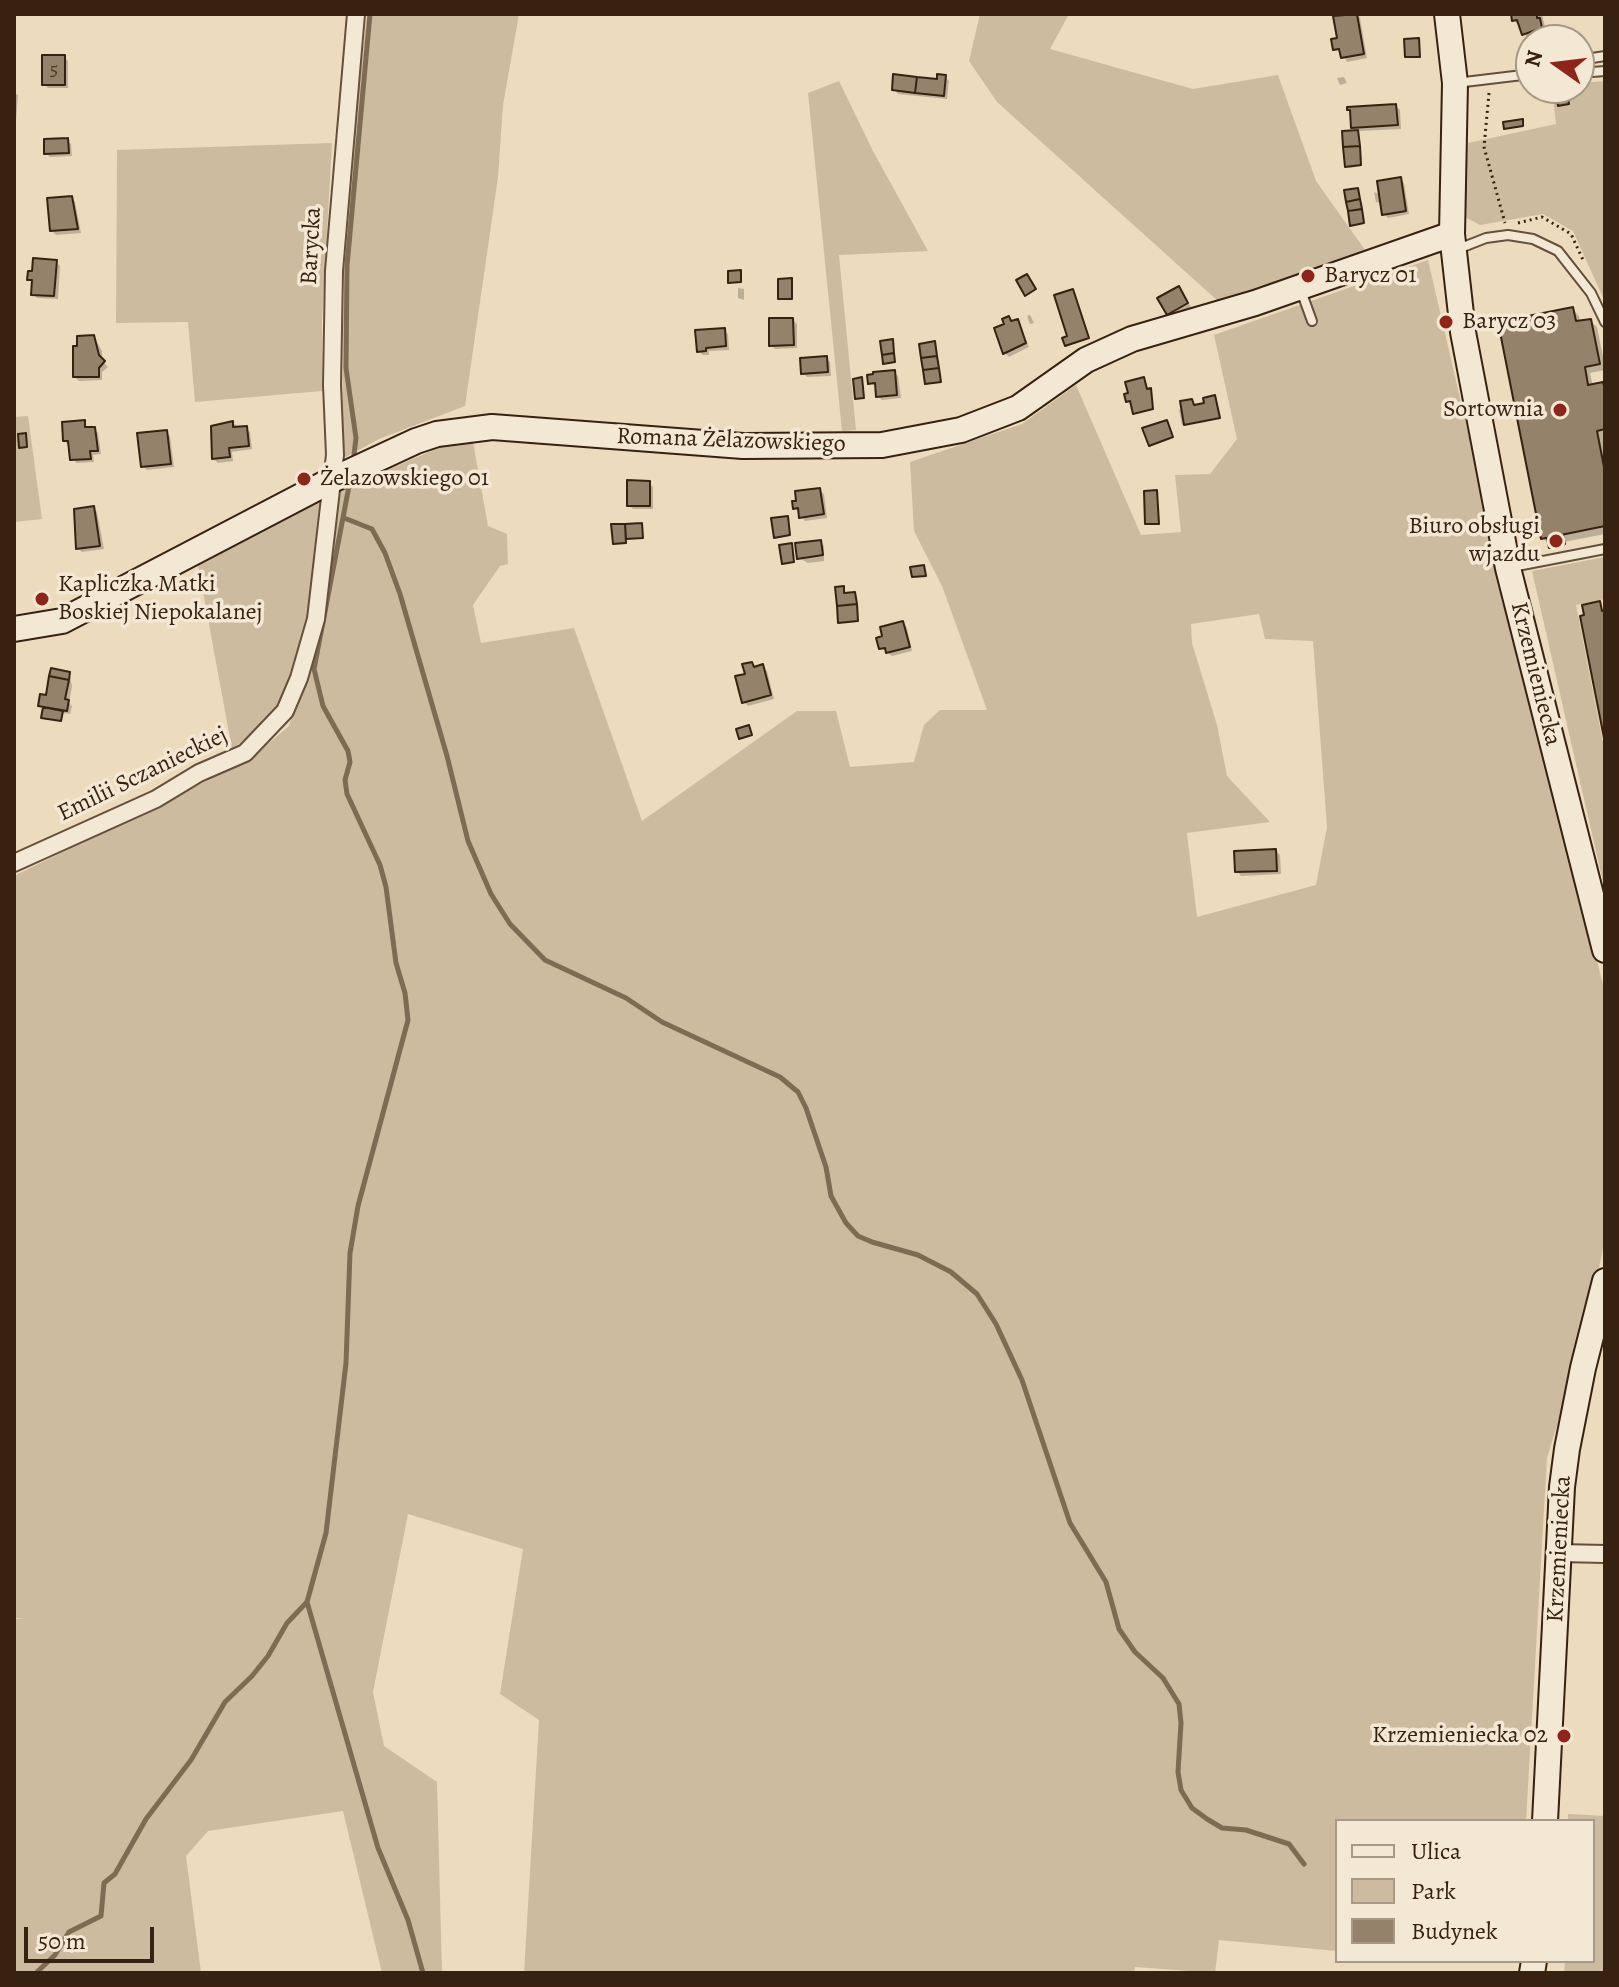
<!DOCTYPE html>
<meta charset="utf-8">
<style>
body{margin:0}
#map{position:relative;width:1619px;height:1987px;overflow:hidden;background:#ecdbbd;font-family:Alegreya,serif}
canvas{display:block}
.frame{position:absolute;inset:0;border:16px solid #372110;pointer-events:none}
.legend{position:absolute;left:1335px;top:1819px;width:260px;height:144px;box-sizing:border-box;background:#f3e8d4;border:2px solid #a89886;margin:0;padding:10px 14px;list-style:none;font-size:24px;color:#372110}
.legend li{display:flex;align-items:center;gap:16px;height:40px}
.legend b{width:40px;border:2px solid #a89886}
.north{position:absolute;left:1515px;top:24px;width:80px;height:80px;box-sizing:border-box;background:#f3e8d4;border:2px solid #a89886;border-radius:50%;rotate:284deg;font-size:22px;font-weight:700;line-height:32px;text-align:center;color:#372110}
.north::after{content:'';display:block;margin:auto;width:28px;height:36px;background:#8f2418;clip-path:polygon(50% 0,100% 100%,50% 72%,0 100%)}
.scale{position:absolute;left:24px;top:1927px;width:130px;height:36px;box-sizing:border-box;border:4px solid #372110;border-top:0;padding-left:10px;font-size:24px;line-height:28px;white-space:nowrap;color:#372110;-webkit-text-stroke:6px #f3e8d4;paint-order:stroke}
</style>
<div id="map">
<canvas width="1619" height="1987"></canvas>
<div class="frame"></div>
<ul class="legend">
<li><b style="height:10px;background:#f3e8d4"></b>Ulica</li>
<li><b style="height:22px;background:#cdbba0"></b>Park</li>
<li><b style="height:22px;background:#95826a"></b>Budynek</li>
</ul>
<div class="north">N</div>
<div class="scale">50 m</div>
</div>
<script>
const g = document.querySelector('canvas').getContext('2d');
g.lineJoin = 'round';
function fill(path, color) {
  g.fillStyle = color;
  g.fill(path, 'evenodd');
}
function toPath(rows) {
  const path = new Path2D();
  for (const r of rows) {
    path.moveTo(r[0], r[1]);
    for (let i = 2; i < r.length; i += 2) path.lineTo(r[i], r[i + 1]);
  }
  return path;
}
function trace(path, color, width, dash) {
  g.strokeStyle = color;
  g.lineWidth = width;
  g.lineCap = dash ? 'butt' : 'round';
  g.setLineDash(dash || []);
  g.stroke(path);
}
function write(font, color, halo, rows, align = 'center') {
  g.font = font + ' Alegreya,serif';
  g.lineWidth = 7;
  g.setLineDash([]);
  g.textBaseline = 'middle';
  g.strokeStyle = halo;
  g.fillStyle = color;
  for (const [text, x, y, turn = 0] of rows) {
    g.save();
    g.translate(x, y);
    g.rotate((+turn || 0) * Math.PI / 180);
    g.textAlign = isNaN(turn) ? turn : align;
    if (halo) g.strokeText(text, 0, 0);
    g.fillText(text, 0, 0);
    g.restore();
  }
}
fill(toPath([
 [367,14,519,14,503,105,498,177,465,406,379,439,342,459,343,322,348,185],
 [980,14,1069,14,1050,49,1193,89,1278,75,1316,181,1365,250,1292,278,1219,302,997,102,969,61],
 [839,81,873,151,928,251,839,255,856,430,842,431,808,93],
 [1605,81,1605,302,1573,231,1543,214,1480,225,1465,217,1465,157,1468,143,1556,124,1552,88,1579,88,1579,83],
 [332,143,322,320,322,391,195,402,188,322,116,323,117,150],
 [1428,260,1499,566,1605,993,1605,1239,1586,1330,1547,1458,1526,1821,1337,1821,1337,1951,1219,1940,1215,1973,1135,1967,1134,1973,524,1973,539,1720,500,1694,523,1549,408,1514,373,1692,384,1746,437,1782,442,1973,382,1973,343,1811,208,1831,186,1856,201,1973,14,1973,14,1619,26,1619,14,1618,14,876,249,760,289,726,308,669,330,568,340,490,455,441,473,442,488,526,507,534,508,564,500,566,473,605,481,643,574,628,642,821,797,711,836,711,850,767,914,762,924,725,940,710,987,710,942,586,914,531,910,462,1022,424,1076,385,1141,535,1181,532,1175,475,1210,474,1237,439,1214,335],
 [1259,614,1265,639,1313,641,1327,827,1316,885,1197,917,1187,833,1270,822,1227,776,1217,725,1192,643,1191,624],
 [28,416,42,519,14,522,14,417],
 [325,499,310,629,291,686,267,723,232,749,198,565],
 [1605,557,1605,599,1576,605,1605,753,1605,891,1532,571],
 [1568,1814,1605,1816,1605,1973,1564,1973,1565,1961,1593,1961,1593,1821,1568,1821]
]), '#cdbba0');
fill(toPath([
 [1343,14,1357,14,1360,18,1367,58,1347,62,1342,52,1335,49,1345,16],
 [1513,14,1542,14,1547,35,1530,41,1514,20],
 [64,57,68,61,68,88,48,88,44,84],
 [945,77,949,81,947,99,898,94,894,89,938,81],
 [1344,77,1347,83,1340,85,1337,78],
 [14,93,18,95,16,121,14,121],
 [1396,106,1400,110,1401,129,1359,131,1362,166,1349,168,1358,132,1353,127],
 [67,140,71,144,72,156,50,157,46,153],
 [1400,179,1404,183,1409,214,1388,218,1384,214,1382,203,1376,202,1374,192,1381,195],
 [71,198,75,202,81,233,56,235,52,231],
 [56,262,60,266,58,299,37,298,33,294,33,283,29,279],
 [738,288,744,289,744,300,738,298],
 [1182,293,1191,307,1173,318,1169,314],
 [1572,309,1579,316,1580,323,1590,321,1597,327,1605,367,1605,370,1590,373,1593,386,1603,384,1605,387,1605,436,1603,437,1605,450,1605,534,1564,542,1565,546,1552,548,1543,538],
 [1030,315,1034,323,1030,324,1027,316],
 [1009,318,1021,326,1029,347,1009,357,1005,353],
 [793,320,797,324,797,348,775,349,771,345],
 [724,330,728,334,729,350,709,351,709,355,703,355,699,351],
 [94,337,102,351,102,361,108,367,102,372,102,380,79,381,75,377],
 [826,358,830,362,831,376,807,377,803,373],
 [894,372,898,376,901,398,882,400,878,396,877,387,870,383],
 [1216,399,1220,419,1182,425,1179,410,1192,401,1194,407],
 [84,422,88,429,94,429,98,433,101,454,93,455,94,462,76,463,65,440],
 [232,423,250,432,252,449,232,452,233,461,218,463,214,459],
 [166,432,170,436,174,467,147,470,143,466],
 [649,483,653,487,653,509,633,509,629,505],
 [819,490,824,494,827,518,805,521,795,508],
 [93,508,97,512,104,549,82,552,78,548],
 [820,542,824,546,824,561,808,563,799,558],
 [903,623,907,628,912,651,892,656,881,648],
 [752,664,756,668,762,667,767,671,774,699,748,706,744,702,747,675],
 [69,673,72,686,69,703,72,706,70,714,63,713,62,722,45,718,45,710,40,705],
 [1276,851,1280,855,1281,874,1241,876,1237,871]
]), '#0003');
trace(toPath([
 [353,463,356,438,346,368,347,266,370,14],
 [344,518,372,529,385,553,400,594,447,756,468,841,491,894,510,924,545,960,626,998,662,1022,780,1077,798,1092,806,1108,826,1167,831,1196,846,1223,858,1236,872,1242,918,1255,951,1272,977,1294,996,1324,1022,1380,1070,1523,1106,1582,1119,1629,1135,1652,1163,1678,1179,1704,1181,1723,1178,1772,1181,1790,1192,1808,1207,1819,1222,1828,1246,1830,1289,1844,1304,1864],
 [307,1602,378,1848,408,1920,423,1973],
 [36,1973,55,1955,69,1932,101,1916,104,1883,115,1874,146,1819,191,1760,225,1702,252,1676,268,1656,287,1623,307,1602,326,1533,346,1363,350,1253,358,1206,408,1020,405,993,396,963,386,887,380,865,347,794,345,780,350,762,348,751,323,706,314,669,350,481]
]), '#7e6b54', 5);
const building = toPath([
 [1357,14,1364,54,1341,58,1339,49,1333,50,1331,39,1337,38,1333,16,1357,14],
 [1511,14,1537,14,1537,18,1540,18,1542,28,1522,35,1517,20,1512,21,1511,14],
 [1419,38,1420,57,1405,57,1404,39,1419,38],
 [42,55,65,55,65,85,42,85,42,55],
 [893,74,917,77,915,93,892,90,893,74],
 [937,74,946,75,944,96,915,93,917,77,937,79,937,74],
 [1567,88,1569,104,1558,106,1555,89,1567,88],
 [1396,104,1398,125,1351,128,1350,110,1347,110,1347,107,1396,104],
 [1523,119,1523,126,1504,129,1503,122,1523,119],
 [1358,130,1360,146,1343,147,1342,131,1358,130],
 [68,138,69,153,44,154,44,139,68,138],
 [1360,146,1361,165,1345,167,1343,147,1360,146],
 [1401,177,1406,211,1382,215,1377,181,1401,177],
 [1358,188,1360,199,1346,202,1344,190,1358,188],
 [72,196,78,229,50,231,47,198,72,196],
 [1360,199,1362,209,1348,211,1346,202,1360,199],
 [1362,209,1364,223,1350,226,1348,211,1362,209],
 [33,258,57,260,54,296,31,295,32,280,27,280,28,271,32,271,33,258],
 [741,270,741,282,728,283,728,271,741,270],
 [1027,274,1036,289,1025,296,1016,280,1027,274],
 [792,278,792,299,778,299,778,279,792,278],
 [1179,286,1188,303,1167,315,1157,298,1179,286],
 [1073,289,1089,338,1065,346,1062,338,1067,336,1054,295,1073,289],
 [1573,307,1576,321,1591,319,1600,364,1585,367,1588,385,1603,382,1605,390,1605,429,1597,431,1605,472,1605,526,1541,539,1498,322,1573,307],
 [1009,316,1011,321,1018,319,1026,343,1003,354,994,328,1004,324,1002,319,1009,316],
 [769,318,793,318,794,345,769,346,769,318],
 [725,328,726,346,706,348,706,351,697,352,695,330,725,328],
 [94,335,99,355,105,361,99,368,99,377,73,377,73,346,77,346,77,336,94,335],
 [893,339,894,353,882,355,880,341,893,339],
 [935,341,937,356,921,358,919,344,935,341],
 [894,353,895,362,883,364,882,355,894,353],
 [827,356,828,372,801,374,800,358,827,356],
 [937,356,939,368,923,370,921,358,937,356],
 [939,368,941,382,925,384,923,370,939,368],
 [895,370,897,395,876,397,875,383,868,384,867,375,873,374,873,372,895,370],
 [862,377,864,398,855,399,853,379,862,377],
 [1144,377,1147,389,1151,388,1153,409,1133,414,1130,401,1126,402,1124,394,1128,393,1125,382,1144,377],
 [1215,395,1220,418,1184,425,1180,401,1192,399,1194,405,1204,403,1203,398,1215,395],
 [85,420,85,427,95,427,98,451,90,451,91,459,70,460,68,441,63,441,62,422,85,420],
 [1167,420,1173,437,1149,446,1142,428,1167,420],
 [233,421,233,427,247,426,249,446,229,448,230,457,212,459,211,426,233,421],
 [167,430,171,464,141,467,137,433,167,430],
 [26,433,27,447,19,448,18,434,26,433],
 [627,480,650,481,650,506,627,506,627,480],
 [820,488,824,514,799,518,798,508,793,509,792,501,796,501,795,491,820,488],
 [1157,490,1159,524,1145,524,1144,491,1157,490],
 [94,506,100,546,76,549,74,509,94,506],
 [788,516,790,535,774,538,771,518,788,516],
 [642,523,643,538,626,539,625,524,642,523],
 [611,524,625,524,626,543,613,544,611,524],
 [1563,535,1565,544,1549,548,1547,538,1563,535],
 [821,540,823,555,797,559,795,543,821,540],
 [792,543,794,562,782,564,779,545,792,543],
 [924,565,926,576,912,577,910,567,924,565],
 [844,586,844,593,855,592,857,604,837,606,835,587,844,586],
 [1600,601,1602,611,1605,610,1605,743,1580,616,1584,615,1582,605,1600,601],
 [857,604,858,621,838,623,837,606,857,604],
 [903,621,910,647,886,653,885,648,879,649,876,638,882,636,880,627,903,621],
 [752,662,754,667,763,664,771,695,742,703,735,676,745,674,742,664,752,662],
 [51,668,70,672,69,680,49,676,51,668],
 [49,676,69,680,65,699,69,700,67,711,38,706,40,694,46,695,49,676],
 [43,707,63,711,61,721,41,718,43,707],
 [749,725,752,735,739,739,736,729,749,725],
 [1276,849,1277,871,1235,872,1234,851,1276,849]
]);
fill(building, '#95826a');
trace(building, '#372110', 2);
const lane = toPath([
 [1579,60,1605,56],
 [1579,73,1605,71],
 [1456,83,1531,74],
 [1458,249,1486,238,1508,235,1533,239,1558,251,1591,293,1605,322],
 [1300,288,1312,321],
 [1512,567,1605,549]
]);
const street = toPath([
 [14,863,156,799,199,773,245,753,285,711,299,678,316,619,335,455,332,385,334,271,356,14],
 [1559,1553,1605,1554]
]);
const secondary = toPath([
 [1447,14,1455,83,1452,234,1463,332,1508,568,1605,950],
 [14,629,62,621,332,480,416,441,437,434,492,427,743,446,882,445,961,430,1018,408,1086,360,1132,339,1255,303,1452,234],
 [1545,1821,1562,1487,1567,1449,1583,1368,1605,1281],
 [1532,1973,1534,1961]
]);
trace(lane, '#64503b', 12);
trace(street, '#64503b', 20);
trace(secondary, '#372110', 28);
trace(toPath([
 [1489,93,1484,147,1505,223],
 [1518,223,1542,217,1571,234,1584,262]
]), '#372110', 3, [2, 4]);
trace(lane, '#f3e8d4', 8);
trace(street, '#f3e8d4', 16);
trace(secondary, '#f3e8d4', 24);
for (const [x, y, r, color] of [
 [1308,276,8,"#8f2418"],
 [1446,322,8,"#8f2418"],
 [1560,410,8,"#8f2418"],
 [304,479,8,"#8f2418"],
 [1556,541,8,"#8f2418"],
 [42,599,8,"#8f2418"],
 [1564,1736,8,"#8f2418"]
]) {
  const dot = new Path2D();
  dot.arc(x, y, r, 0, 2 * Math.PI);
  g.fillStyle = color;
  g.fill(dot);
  trace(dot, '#f3e8d4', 3);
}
write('20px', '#4e3926', null, [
 ["5",54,70]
]);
write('24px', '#372110', '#f3e8d4', [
 ["Barycka",312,246,-87],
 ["Romana Żelazowskiego",731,441,2],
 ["Krzemieniecka",1535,674,76],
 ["Emilii Sczanieckiej",143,775,-26],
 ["Krzemieniecka",1560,1549,-87]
]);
write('24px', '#372110', '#f3e8d4', [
 ["Barycz 01",1324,276],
 ["Barycz 03",1462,322],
 ["Sortownia",1544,410,"right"],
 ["Żelazowskiego 01",320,479],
 ["Biuro obsługi",1540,527,"right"],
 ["wjazdu",1540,555,"right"],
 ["Kapliczka Matki",58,585],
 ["Boskiej Niepokalanej",58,613],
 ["Krzemieniecka 02",1548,1736,"right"]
], 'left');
</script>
